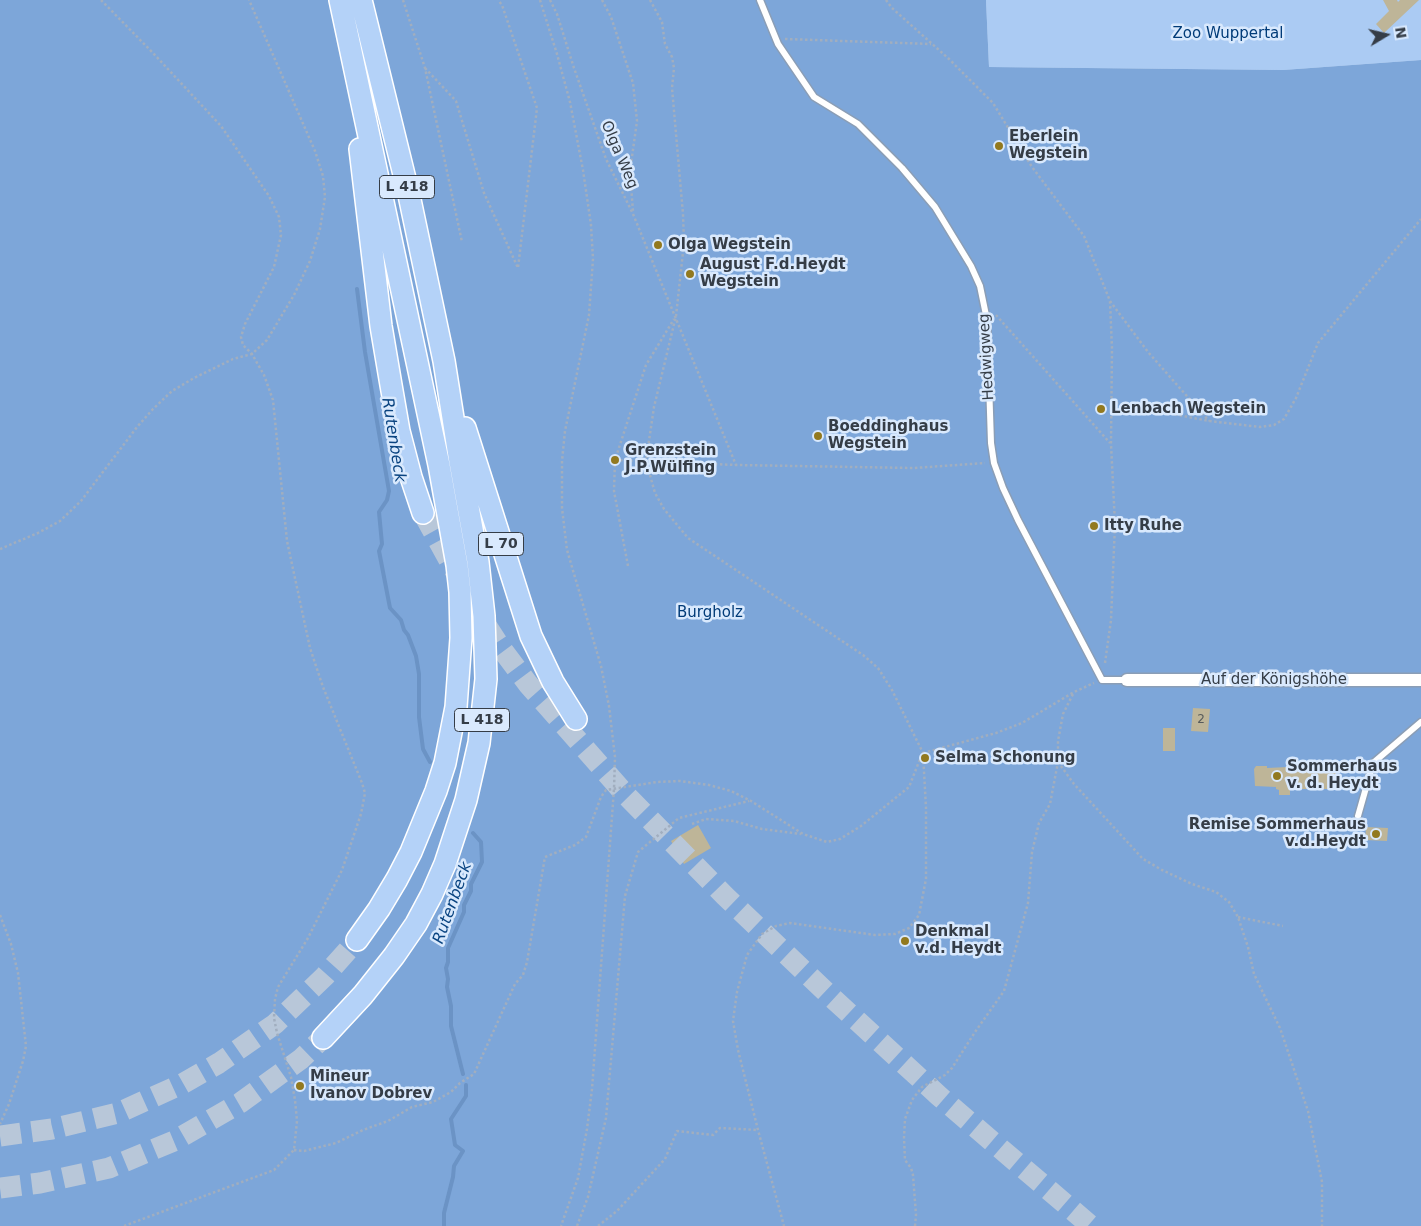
<!DOCTYPE html>
<meta charset="utf-8">
<style>
body{margin:0}
#map{position:relative;width:1421px;height:1226px;overflow:hidden;background:#d9e9fd;font-family:"DejaVu Sans",sans-serif}
canvas{display:block}
.north{position:absolute;left:1361px;top:10px;width:50px;height:50px;-webkit-text-stroke:4px #d9e9fd;paint-order:stroke;rotate:81deg;font-size:14px;font-weight:700;line-height:20px;text-align:center;color:#353d47}
.north::after{content:'';display:block;margin:auto;width:18px;height:22px;background:#353d47;clip-path:polygon(50% 0,100% 100%,50% 72%,0 100%)}
</style>
<div id="map">
<canvas width="1421" height="1226"></canvas>
<div class="north">N</div>
</div>
<script>
const g = document.querySelector('canvas').getContext('2d');
g.lineJoin = 'round';
function fill(path, color) {
  g.fillStyle = color;
  g.fill(path, 'evenodd');
}
function toPath(rows) {
  const path = new Path2D();
  for (const r of rows) {
    path.moveTo(r[0], r[1]);
    for (let i = 2; i < r.length; i += 2) path.lineTo(r[i], r[i + 1]);
  }
  return path;
}
function trace(path, color, width, dash) {
  g.strokeStyle = color;
  g.lineWidth = width;
  g.lineCap = dash ? 'butt' : 'round';
  g.setLineDash(dash || []);
  g.stroke(path);
}
function write(font, color, halo, rows, align = 'center') {
  g.font = font + ' "DejaVu Sans",sans-serif';
  g.lineWidth = 5;
  g.setLineDash([]);
  g.textBaseline = 'middle';
  g.strokeStyle = halo;
  g.fillStyle = color;
  for (const [text, x, y, turn = 0] of rows) {
    g.save();
    g.translate(x, y);
    g.rotate((+turn || 0) * Math.PI / 180);
    g.textAlign = isNaN(turn) ? turn : align;
    if (halo) g.strokeText(text, 0, 0);
    g.fillText(text, 0, 0);
    g.restore();
  }
}
fill(toPath([
 [986,0,1421,0,1421,60,1283,70,989,67]
]), '#abcbf3');
fill(toPath([
 [0,0,986,0,989,67,1283,70,1421,60,1421,1226,0,1226]
]), '#7da6d9');
trace(toPath([
 [357,289,365,352,389,491,387,500,379,512,382,544,379,551,390,608,401,620,404,630,408,635,416,656,419,674,419,717,423,749,430,762],
 [463,1074,451,1026,451,1006,447,987,448,979,446,968,448,962,448,948,464,912,464,905,471,891,471,884,482,862,481,842,473,833],
 [444,1226,444,1213,453,1177,454,1166,463,1151,455,1145,451,1119,466,1096,466,1085]
]), '#6b93c5', 4);
fill(toPath([
 [1383,0,1397,0,1398,2,1400,0,1419,0,1384,33,1376,24,1389,11],
 [1193,708,1210,709,1208,732,1191,731],
 [1163,728,1175,728,1175,751,1163,751],
 [1298,765,1336,766,1336,789,1298,789,1298,781,1288,781,1288,786,1290,787,1290,795,1279,795,1279,790,1276,789,1276,787,1255,786,1254,769,1256,766,1267,766,1267,768,1288,767,1289,769,1299,769],
 [698,825,711,848,684,864,671,841],
 [1366,827,1388,828,1387,841,1365,840]
]), '#beb598');
trace(toPath([
 [423,513,480,616,501,648,528,684,625,794,725,896,827,993,939,1096,1091,1226],
 [0,1136,52,1129,118,1113,182,1084,219,1063,275,1024,325,976,357,940],
 [0,1188,40,1183,109,1168,174,1141,240,1103,301,1059,323,1038]
]), '#b8c7d9', 21, [21, 11]);
const service = toPath([
 [760,0,778,44,814,97,858,124,902,168,935,207,971,266,980,286,987,320,991,443,994,463,1003,488,1018,520,1102,680,1127,680],
 [1358,816,1373,763,1421,722]
]);
const minor = toPath([
 [1127,680,1421,680]
]);
const trunk = toPath([
 [340,0,439,465,457,565,460,592,461,638,456,707,445,763,436,791,411,852,397,879,379,909,357,940],
 [360,149,381,326,391,385,399,431,411,477,423,513],
 [465,428,531,636,553,682,576,719],
 [323,1038,363,995,394,956,416,924,432,894,445,864,466,800,479,743,486,679,484,616,478,562,460,462,444,361,409,195,361,0]
]);
trace(service, '#8b9eb6', 9);
trace(minor, '#8b9eb6', 15);
trace(trunk, '#fff', 24);
trace(toPath([
 [101,0,153,53,221,126,269,196,279,217,281,235,274,267,245,324,241,337,243,345,252,354,264,375,273,400,287,541,310,648,323,687,362,783,365,793,361,814,342,870,308,938,278,987,275,999,274,1018,277,1033,291,1077,295,1100,297,1121,294,1150,274,1170,124,1226],
 [403,0,425,68,462,242],
 [540,0,557,54,570,102,583,170,591,225,593,259,589,315,565,431,562,461,562,508,567,550,601,666,609,706,615,757,614,789,592,1089,587,1129,578,1178,561,1226],
 [550,0,557,14,574,68,606,159,633,214,736,465],
 [602,0,611,17,633,83,637,121,630,171,633,212],
 [650,0,662,22,665,44,672,57,674,68,672,88,683,214,684,243,676,316,654,407,646,461,655,493,664,509,688,538,863,655,878,668,892,690,923,753,926,808,926,879,919,915,909,928,895,934,875,935,790,923,776,926,762,934,747,955,737,992,733,1021,738,1050,758,1130,784,1226],
 [886,0,892,8,949,59,993,103,1032,167,1084,236,1110,301,1148,352,1209,421],
 [785,39,931,44],
 [425,68,456,101,484,193,518,268,537,108,502,5,498,0],
 [996,315,1110,443],
 [1111,402,1209,421,1260,427,1274,425,1284,419,1296,398,1318,343,1421,219],
 [615,460,736,465,914,468,985,463],
 [0,549,38,533,60,521,81,501,137,427,153,409,172,391,194,378,233,359,252,354,267,340,294,295,310,261,320,229,325,197,323,176,315,151,249,0],
 [628,566,614,491,615,460,646,365,674,319],
 [1105,663,1111,620,1115,524,1111,444,1112,349,1110,301],
 [923,753,996,733,1022,723,1074,692,1094,683],
 [1058,762,1074,784,1143,859,1162,870,1192,884,1216,892,1229,902,1238,917,1248,947,1254,974,1280,1028,1308,1111,1322,1182,1322,1226],
 [692,824,706,819,734,821,762,829,801,834],
 [0,915,11,944,18,973,26,1046,23,1061,9,1104,0,1124],
 [1238,917,1283,926],
 [294,1150,304,1151,336,1143,363,1130,388,1121,412,1107,433,1102,451,1092,460,1083,474,1074,515,984,523,975,527,962,545,857,575,845,586,837,601,797,606,790,657,782,680,781,709,785,731,791,751,801,803,834,827,842,840,839,861,826,909,787,922,754],
 [577,1226,588,1197,606,1118,625,896,638,852,679,818,749,801],
 [598,1226,617,1211,665,1159,677,1131,713,1135,720,1128,758,1130],
 [915,1226,916,1215,913,1175,911,1168,905,1160,904,1138,905,1119,912,1100,922,1087,945,1075,952,1068,975,1032,1004,991,1028,903,1032,852,1039,823,1050,804,1058,762,1058,741,1063,714,1074,692]
]), '#a1aebf', 2.5, [2.5, 2.5]);
trace(service, '#fff', 6);
trace(minor, '#fff', 12);
trace(trunk, '#b4d2f8', 21);
for (const [x, y, r, color] of [
 [999,146,5,"#92791f"],
 [658,245,5,"#92791f"],
 [690,274,5,"#92791f"],
 [1101,409,5,"#92791f"],
 [818,436,5,"#92791f"],
 [615,460,5,"#92791f"],
 [1094,526,5,"#92791f"],
 [925,758,5,"#92791f"],
 [1277,776,5,"#92791f"],
 [1376,834,5,"#92791f"],
 [905,941,5,"#92791f"],
 [300,1086,5,"#92791f"]
]) {
  const dot = new Path2D();
  dot.arc(x, y, r, 0, 2 * Math.PI);
  g.fillStyle = color;
  g.fill(dot);
  trace(dot, '#d9e9fd', 2);
}
write('12px', '#575b5b', null, [
 ["2",1201,720]
]);
for (const [x, y, w] of [
 [407,187,55],
 [501,544,45],
 [482,720,55]
]) {
  const box = new Path2D();
  box.roundRect(x - w / 2, y - 11.5, w, 23, 4);
  g.fillStyle = '#d9e9fd';
  g.fill(box);
  trace(box, '#353d47', 1);
}
write('bold 14px', '#353d47', null, [
 ["L 418",407,187],
 ["L 70",501,544],
 ["L 418",482,720]
]);
write('15px', '#003b78', '#d9e9fd', [
 ["Zoo Wuppertal",1228,34],
 ["Burgholz",710,613]
]);
write('bold 15px', '#353d47', '#d9e9fd', [
 ["Eberlein",1009,137],
 ["Wegstein",1009,154],
 ["Olga Wegstein",668,245],
 ["August F.d.Heydt",700,265],
 ["Wegstein",700,282],
 ["Lenbach Wegstein",1111,409],
 ["Boeddinghaus",828,427],
 ["Wegstein",828,444],
 ["Grenzstein",625,451],
 ["J.P.Wülfing",625,468],
 ["Itty Ruhe",1104,526],
 ["Selma Schonung",935,758],
 ["Sommerhaus",1287,767],
 ["v. d. Heydt",1287,784],
 ["Remise Sommerhaus",1366,825,"right"],
 ["v.d.Heydt",1366,842,"right"],
 ["Denkmal",915,932],
 ["v.d. Heydt",915,949],
 ["Mineur",310,1077],
 ["Ivanov Dobrev",310,1094]
], 'left');
write('15px', '#353d47', '#d9e9fd', [
 ["Olga Weg",619,155,67],
 ["Hedwigweg",987,357,-93],
 ["Auf der Königshöhe",1274,680]
]);
write('italic 16px', '#0a4481', '#d9e9fd', [
 ["Rutenbeck",393,440,81],
 ["Rutenbeck",453,903,-70]
]);
</script>
